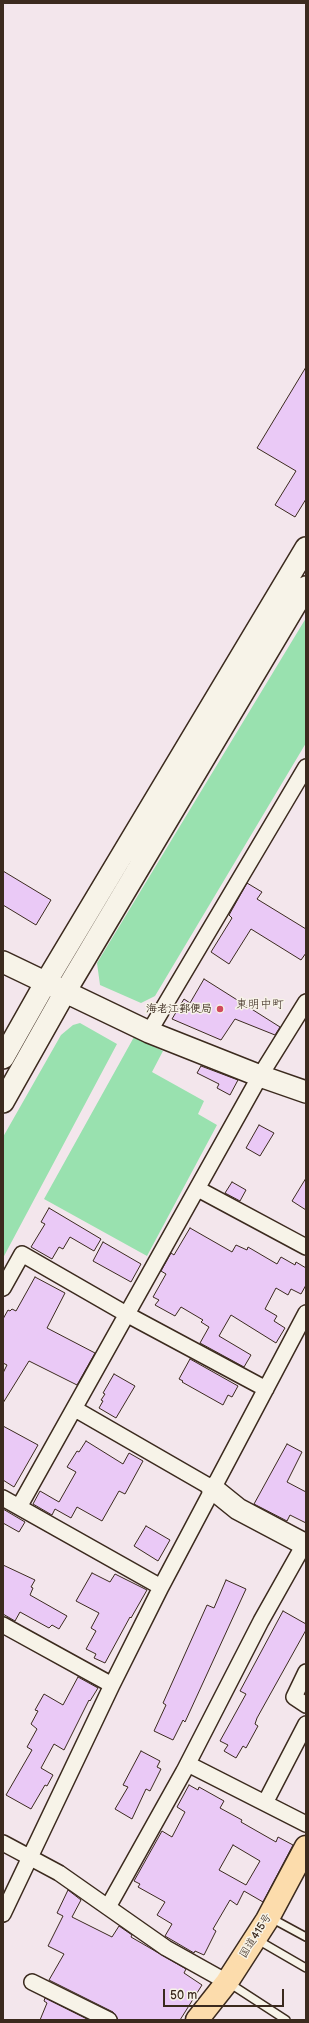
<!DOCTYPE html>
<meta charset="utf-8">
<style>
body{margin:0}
#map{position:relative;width:309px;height:2023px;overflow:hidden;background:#f3e6ec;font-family:"Balsamiq Sans",sans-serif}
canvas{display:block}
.frame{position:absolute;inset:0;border:4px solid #3b2a1e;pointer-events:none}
.scale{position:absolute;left:163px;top:1989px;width:121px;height:18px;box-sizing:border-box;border:2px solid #3b2a1e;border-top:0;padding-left:5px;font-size:12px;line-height:14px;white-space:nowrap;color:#3b2a1e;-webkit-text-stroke:3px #f7f3e8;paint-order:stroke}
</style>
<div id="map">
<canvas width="309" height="2023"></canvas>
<div class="frame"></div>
<div class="scale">50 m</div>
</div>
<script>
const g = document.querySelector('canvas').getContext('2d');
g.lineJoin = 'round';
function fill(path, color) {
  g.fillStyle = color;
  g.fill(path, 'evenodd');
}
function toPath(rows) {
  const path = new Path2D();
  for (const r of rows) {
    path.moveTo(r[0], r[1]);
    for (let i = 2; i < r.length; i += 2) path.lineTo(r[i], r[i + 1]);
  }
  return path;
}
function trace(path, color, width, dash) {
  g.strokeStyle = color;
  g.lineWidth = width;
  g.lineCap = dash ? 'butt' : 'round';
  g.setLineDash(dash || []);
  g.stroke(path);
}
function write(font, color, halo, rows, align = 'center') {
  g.font = font + ' "Balsamiq Sans","Klee One",sans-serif';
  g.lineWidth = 3;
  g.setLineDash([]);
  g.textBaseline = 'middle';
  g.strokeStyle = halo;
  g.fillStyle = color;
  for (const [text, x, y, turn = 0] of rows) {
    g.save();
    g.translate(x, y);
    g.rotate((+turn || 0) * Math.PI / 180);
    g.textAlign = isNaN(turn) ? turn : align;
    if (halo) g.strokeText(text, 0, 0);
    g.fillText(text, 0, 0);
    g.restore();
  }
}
fill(toPath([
 [306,618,306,743,155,996,141,1003,100,985,97,963],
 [80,1023,117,1044,3,1258,3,1137,61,1035,73,1025],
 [134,1037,163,1051,152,1072,204,1101,198,1114,217,1125,147,1256,44,1199]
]), '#99e1af');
const building = toPath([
 [306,367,306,499,295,517,275,505,296,471,257,448,306,367],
 [3,871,51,900,36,925,3,905,3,871],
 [247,883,262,892,257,899,306,929,306,953,301,960,251,929,229,964,211,952,232,918,229,915,247,883],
 [204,979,280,1027,275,1035,235,1019,221,1040,172,1019,184,999,190,1003,204,979],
 [201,1066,238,1080,230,1095,217,1088,219,1084,197,1073,201,1066],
 [259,1125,274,1133,260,1156,246,1148,259,1125],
 [306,1178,306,1210,292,1201,306,1178],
 [232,1182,246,1190,240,1201,225,1193,232,1182],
 [49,1208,101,1239,94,1251,70,1237,63,1249,59,1247,52,1259,31,1247,45,1224,41,1222,49,1208],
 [190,1228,232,1252,236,1245,247,1250,248,1247,277,1264,281,1257,295,1265,296,1262,306,1268,306,1285,301,1294,291,1289,288,1295,276,1288,265,1309,277,1316,274,1321,285,1328,276,1343,231,1315,219,1336,251,1355,244,1367,200,1343,209,1327,201,1322,203,1320,181,1307,175,1316,155,1305,159,1300,153,1297,166,1274,161,1271,171,1253,174,1255,190,1228],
 [103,1242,141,1264,131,1282,93,1261,103,1242],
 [35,1277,65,1293,47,1328,95,1353,77,1385,29,1361,3,1403,3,1373,7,1365,3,1363,3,1319,8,1310,10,1311,12,1309,16,1311,35,1277],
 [190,1359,238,1386,232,1397,228,1395,223,1405,182,1382,183,1381,179,1379,190,1359],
 [114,1374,135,1386,116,1418,99,1408,103,1401,101,1400,105,1394,103,1393,114,1374],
 [3,1426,38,1445,14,1487,3,1480,3,1426],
 [86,1441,123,1464,129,1453,143,1461,125,1494,119,1491,102,1521,77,1507,71,1518,55,1509,52,1515,33,1504,40,1491,59,1502,76,1472,67,1467,77,1451,79,1452,86,1441],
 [287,1444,302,1452,287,1482,306,1492,306,1523,290,1515,287,1521,254,1504,287,1444],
 [3,1509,25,1522,19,1532,3,1523,3,1509],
 [146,1526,170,1540,158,1561,134,1546,146,1526],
 [3,1565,35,1580,31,1587,33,1588,30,1595,67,1616,59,1629,52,1625,49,1628,20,1612,15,1621,3,1614,3,1565],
 [92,1573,110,1582,115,1574,147,1590,131,1618,130,1617,105,1663,94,1658,96,1654,86,1649,96,1631,91,1628,99,1613,76,1601,92,1573],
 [226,1580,246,1589,185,1722,183,1720,173,1740,154,1731,166,1705,163,1703,207,1605,214,1608,226,1580],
 [283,1611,306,1624,306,1630,257,1718,255,1724,258,1726,246,1748,243,1746,236,1758,224,1751,228,1745,220,1741,246,1694,240,1691,283,1611],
 [78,1677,98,1688,90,1701,89,1700,64,1750,54,1744,41,1768,53,1775,47,1786,45,1785,31,1809,6,1795,32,1750,27,1747,37,1729,31,1724,38,1711,35,1710,44,1694,63,1705,78,1677],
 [141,1751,160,1761,157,1767,161,1769,150,1791,146,1789,132,1819,115,1809,128,1787,123,1785,141,1751],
 [189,1785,198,1790,199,1787,224,1801,220,1808,242,1820,241,1822,276,1842,278,1837,293,1845,263,1902,244,1891,237,1905,230,1900,213,1929,216,1931,204,1955,195,1951,194,1953,165,1936,172,1924,157,1915,165,1902,138,1887,140,1884,134,1881,162,1831,172,1837,185,1812,177,1807,189,1785],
 [233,1845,260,1861,246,1885,219,1870,233,1845],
 [68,1890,81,1900,72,1917,112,1937,119,1926,132,1935,131,1937,186,1969,184,1973,202,1985,180,2020,118,2020,113,2012,49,1980,64,1954,48,1946,63,1916,57,1913,68,1890],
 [45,1998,89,2020,40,2020,47,2003,44,2001,45,1998]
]);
fill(building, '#eac9f6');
trace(building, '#3b2a1e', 1);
const lane = toPath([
 [271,1918,306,1937],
 [256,1939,306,1968],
 [229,1983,286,2020]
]);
const street = toPath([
 [149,1032,306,767],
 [198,1189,306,1247],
 [3,1288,22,1254,128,1315,266,1389],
 [75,1409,212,1488],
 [3,1498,161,1587],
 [19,1507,260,1076,306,1002],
 [3,1625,112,1685],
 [306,1672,294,1697,306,1705],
 [188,1764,306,1824],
 [265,1803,306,1724],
 [3,1843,59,1873,166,1948,227,1982],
 [108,1907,184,1771,261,1621,306,1541],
 [3,1914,112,1685,161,1587,306,1313],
 [32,1982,109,2020]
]);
const secondary = toPath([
 [3,962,149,1032,260,1076,306,1092],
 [3,1058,46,982,306,548],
 [3,1102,65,992,306,587],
 [212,1488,238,1509,306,1545]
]);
const highway = toPath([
 [197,2020,227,1982,267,1920,306,1847]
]);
trace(lane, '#3b2a1e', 10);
trace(street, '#3b2a1e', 18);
trace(secondary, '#3b2a1e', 24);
trace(highway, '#3b2a1e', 25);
trace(lane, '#f7f3e8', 7);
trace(street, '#f7f3e8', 15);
trace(secondary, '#f7f3e8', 21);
trace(highway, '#fcdcac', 22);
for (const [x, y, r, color] of [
 [220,1009,4,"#d1495b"]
]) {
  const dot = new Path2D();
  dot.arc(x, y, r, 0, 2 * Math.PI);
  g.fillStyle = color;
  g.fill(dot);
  trace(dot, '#f7f3e8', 1.5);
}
write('bold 11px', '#3b2a1e', '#f7f3e8', [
 ["海老江郵便局",212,1009]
], 'right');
write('11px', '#3b2a1e', '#f7f3e8', [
 ["国道415号",256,1936,-58]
]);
write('12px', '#3b2a1e', '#f7f3e8', [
 ["東明中町",260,1005]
]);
</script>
